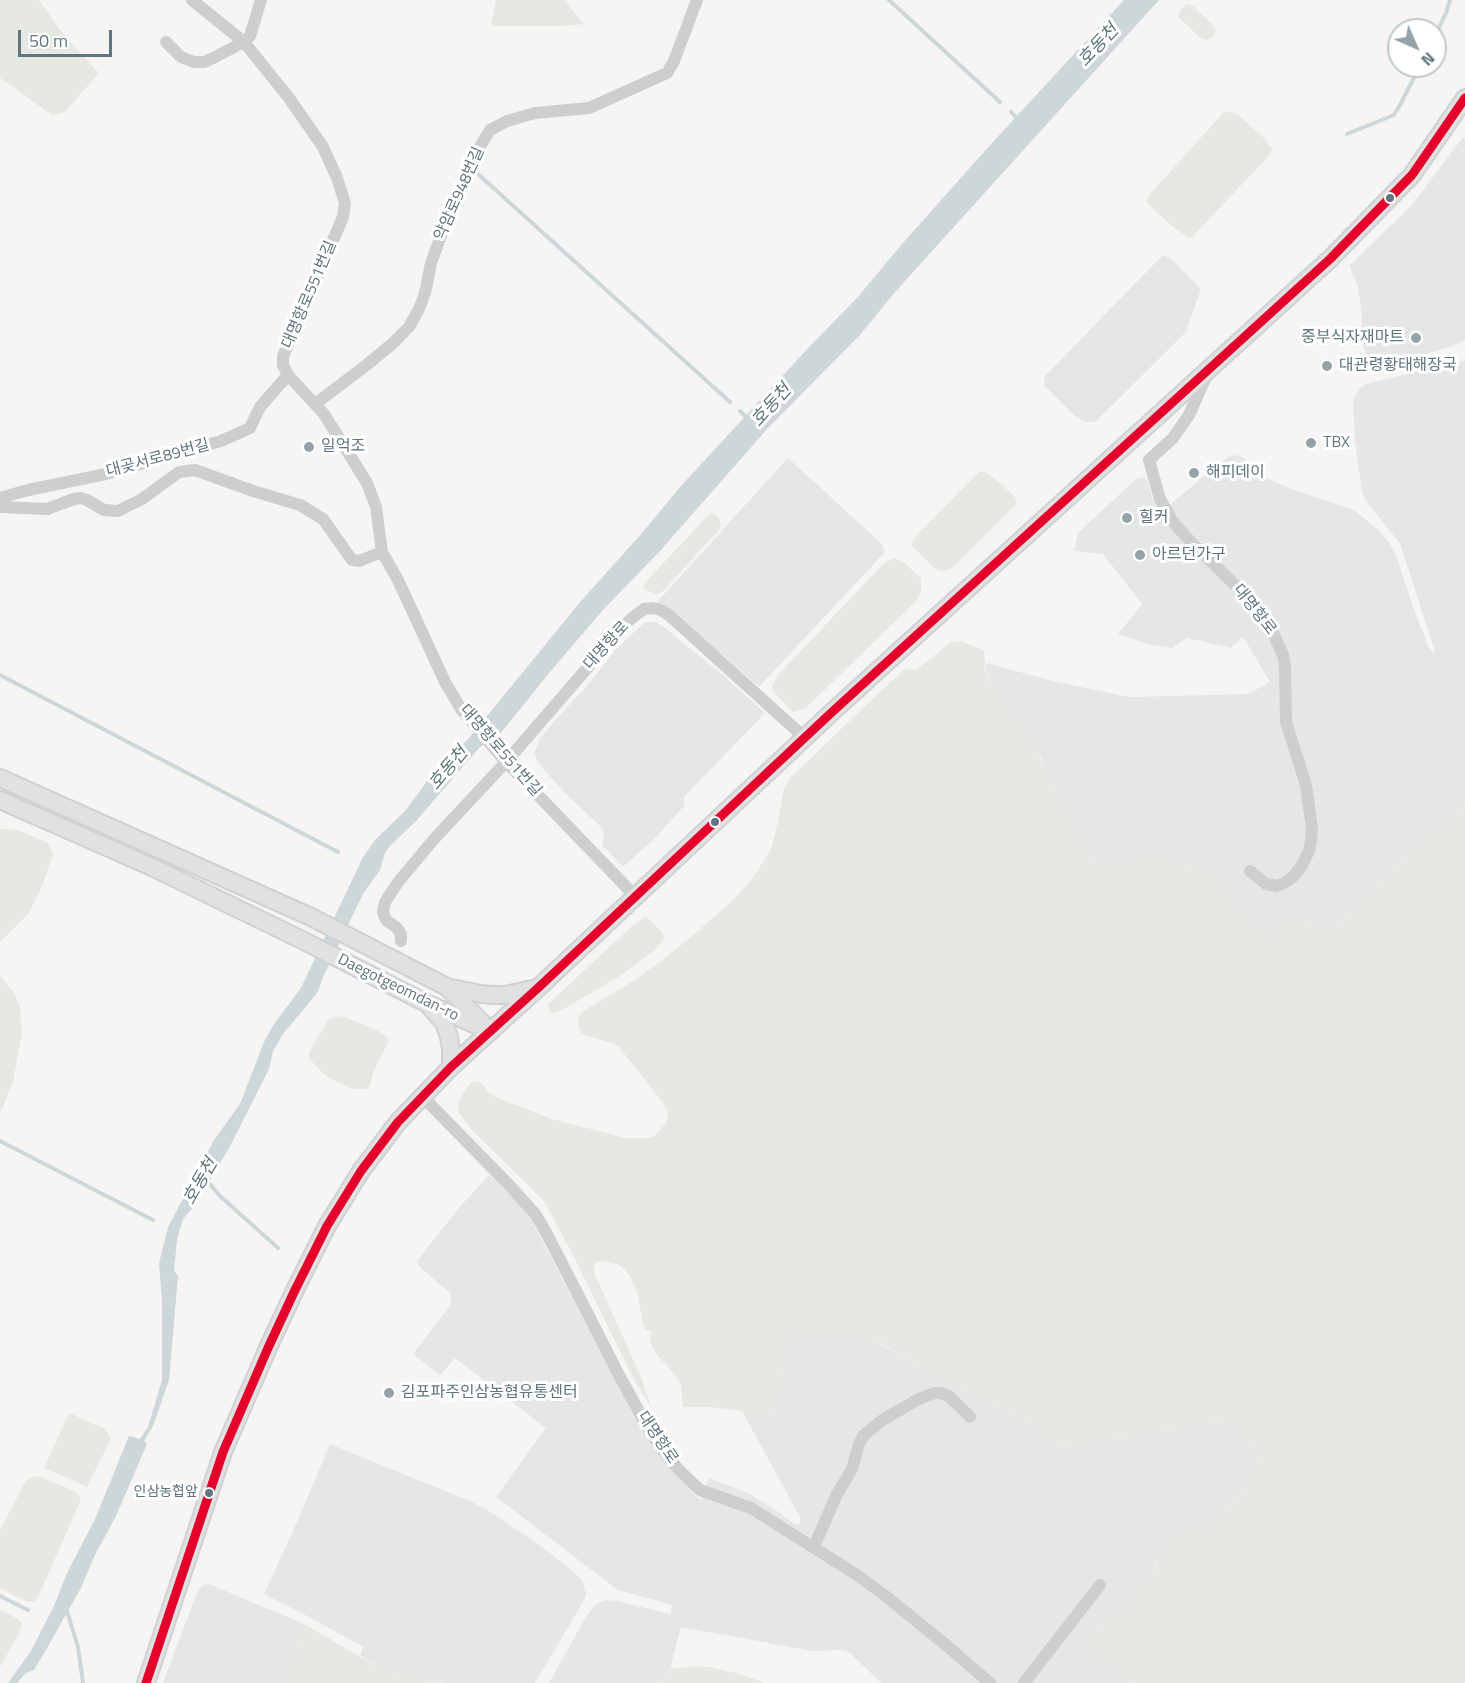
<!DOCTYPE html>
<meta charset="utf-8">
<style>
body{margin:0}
#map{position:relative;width:1465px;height:1683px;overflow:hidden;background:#f6f5f4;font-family:"Titillium Web",sans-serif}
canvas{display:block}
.north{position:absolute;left:1387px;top:18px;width:60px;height:60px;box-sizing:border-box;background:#fff;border:2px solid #bfc8cc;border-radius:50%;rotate:135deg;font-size:16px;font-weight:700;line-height:24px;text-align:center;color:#5f7680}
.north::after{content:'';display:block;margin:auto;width:21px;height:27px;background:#94a2a9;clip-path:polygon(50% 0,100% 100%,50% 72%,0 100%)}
.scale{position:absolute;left:18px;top:30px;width:94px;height:27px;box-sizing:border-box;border:3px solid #5f7680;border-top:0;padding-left:8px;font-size:18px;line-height:21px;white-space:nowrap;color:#5f7680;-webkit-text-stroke:4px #fff;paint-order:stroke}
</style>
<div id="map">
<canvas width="1465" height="1683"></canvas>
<div class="north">N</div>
<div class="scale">50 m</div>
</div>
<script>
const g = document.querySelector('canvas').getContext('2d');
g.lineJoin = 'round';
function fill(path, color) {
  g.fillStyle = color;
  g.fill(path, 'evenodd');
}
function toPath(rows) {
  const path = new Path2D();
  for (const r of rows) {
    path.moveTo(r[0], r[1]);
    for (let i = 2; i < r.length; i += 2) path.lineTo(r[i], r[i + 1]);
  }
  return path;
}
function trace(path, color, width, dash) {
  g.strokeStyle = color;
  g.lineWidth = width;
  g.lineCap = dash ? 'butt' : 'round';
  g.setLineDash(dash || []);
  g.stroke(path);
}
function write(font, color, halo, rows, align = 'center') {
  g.font = font + ' "Titillium Web","Noto Sans KR",sans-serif';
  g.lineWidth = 6;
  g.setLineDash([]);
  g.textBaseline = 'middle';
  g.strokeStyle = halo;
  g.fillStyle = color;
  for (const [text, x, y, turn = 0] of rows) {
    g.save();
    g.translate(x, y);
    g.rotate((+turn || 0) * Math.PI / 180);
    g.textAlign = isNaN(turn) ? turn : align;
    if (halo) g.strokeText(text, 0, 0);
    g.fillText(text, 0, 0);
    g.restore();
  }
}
fill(toPath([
 [1463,137,1465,139,1465,340,1453,346,1376,369,1369,364,1361,338,1362,316,1358,286,1349,266,1412,205],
 [1163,255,1170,258,1201,289,1186,332,1095,422,1084,422,1075,416,1044,385,1045,376],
 [1465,360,1465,803,1404,857,1352,911,1339,921,1330,926,1322,927,1302,918,1278,927,1271,938,1266,937,1195,865,1152,859,1134,859,1108,864,1102,864,1096,861,1058,795,1047,780,1043,772,1042,760,1034,743,992,687,986,673,986,663,1057,682,1129,697,1248,694,1270,682,1243,637,1231,648,1187,638,1172,648,1151,645,1118,634,1142,604,1103,554,1074,551,1078,533,1136,479,1142,477,1147,480,1153,500,1159,510,1170,505,1212,469,1228,457,1236,455,1244,458,1257,471,1264,477,1291,489,1354,510,1378,530,1390,544,1397,558,1416,615,1429,648,1436,655,1400,543,1368,504,1362,492,1355,442,1353,400,1359,389,1366,384],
 [788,458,882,544,885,552,759,687,722,654,699,638,671,611,657,602],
 [645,622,656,622,665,628,725,677,765,713,684,797,684,806,655,838,623,867,602,845,604,833,601,827,565,793,540,765,534,754,539,740,551,725,586,687,616,649],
 [489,1175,518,1202,532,1221,629,1406,658,1451,696,1496,701,1500,709,1478,748,1493,776,1510,794,1524,800,1524,801,1519,742,1411,774,1416,791,1338,861,1339,874,1340,925,1370,1010,1413,1062,1448,1227,1421,1233,1422,1238,1428,1256,1454,1257,1460,1256,1466,1250,1477,1216,1520,1204,1531,1198,1532,1157,1558,1151,1575,1130,1600,1109,1620,1095,1630,1115,1665,1131,1683,881,1683,850,1653,844,1650,812,1651,681,1627,670,1669,663,1681,658,1679,655,1683,549,1683,582,1624,592,1608,598,1603,605,1600,617,1601,670,1614,672,1605,618,1590,496,1497,546,1428,455,1358,440,1375,413,1354,451,1304,450,1293,420,1267,417,1261,458,1209],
 [330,1444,472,1502,489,1511,541,1546,569,1568,582,1580,586,1595,583,1602,535,1683,445,1683,393,1673,376,1666,360,1655,363,1647,311,1618,264,1594,297,1522],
 [209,1584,304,1624,285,1683,163,1683,198,1590,203,1585]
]), '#e5e7e6');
fill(toPath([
 [0,0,39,0,63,34,99,73,65,112,52,115,0,78],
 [496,0,564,0,584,24,563,26,492,26,491,24],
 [1189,4,1193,6,1214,26,1216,31,1214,36,1210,39,1205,40,1201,38,1179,18,1179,13,1182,8,1185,5],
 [1230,111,1238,115,1265,139,1272,149,1269,156,1190,239,1167,222,1147,203,1148,196,1223,113],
 [980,471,987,473,1001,484,1015,497,1016,504,952,568,943,571,935,569,911,545,915,537],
 [710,513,716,515,720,520,721,526,718,531,663,591,658,594,646,591,643,588,644,584],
 [894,558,903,562,921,578,921,592,917,600,805,709,793,712,776,695,772,686,777,676,884,563],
 [960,641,984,650,986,673,988,680,1034,743,1039,752,1043,772,1047,780,1069,811,1096,861,1102,864,1108,864,1134,859,1152,859,1195,865,1206,870,1215,877,1266,937,1271,937,1278,927,1284,921,1292,918,1301,918,1322,927,1330,926,1339,921,1352,911,1404,857,1465,803,1465,1683,1131,1683,1115,1666,1097,1660,1089,1656,1085,1650,1084,1643,1095,1630,1109,1620,1130,1600,1151,1575,1161,1551,1171,1535,1177,1529,1184,1528,1198,1532,1204,1531,1227,1507,1250,1477,1256,1466,1257,1460,1256,1454,1238,1428,1233,1422,1227,1421,1062,1448,1010,1413,925,1370,884,1345,874,1340,861,1339,791,1338,774,1416,711,1407,683,1407,681,1385,677,1377,656,1354,650,1341,651,1331,646,1330,643,1325,638,1295,630,1276,624,1269,617,1264,599,1261,594,1264,595,1275,641,1377,652,1409,632,1376,574,1257,544,1201,470,1128,459,1113,458,1103,463,1093,472,1082,478,1081,483,1084,488,1092,498,1098,552,1119,626,1138,647,1138,654,1136,658,1132,666,1123,668,1116,666,1108,661,1100,619,1047,613,1043,586,1036,581,1032,578,1025,578,1019,582,1012,638,978,680,946,727,906,751,881,771,849,776,831,784,789,791,777,904,669,916,670,951,642],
 [0,829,18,830,48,843,53,854,42,886,29,913,0,942],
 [645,917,648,918,662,932,664,938,662,942,651,953,618,977,562,1010,554,1013,550,1012,548,1006,548,1004,632,926],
 [0,976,13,991,20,1007,22,1032,13,1082,0,1114],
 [336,1016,345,1017,378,1031,386,1035,389,1041,374,1070,369,1089,353,1089,339,1083,323,1074,309,1058,309,1052,316,1040,329,1019],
 [69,1413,106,1429,111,1439,87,1487,44,1468],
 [38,1476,75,1491,80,1497,80,1502,39,1595,34,1602,27,1602,0,1588,0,1530,23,1486,29,1478],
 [0,1609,18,1619,22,1623,21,1629,17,1637,0,1667],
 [304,1624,376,1666,393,1673,445,1683,285,1683],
 [697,1666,709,1667,740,1674,765,1683,655,1683,658,1679,663,1681,670,1669]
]), '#e6e9e2');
fill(toPath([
 [1124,0,1159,0,896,291,859,336,768,428,660,551,603,610,550,672,500,734,479,748,417,820,390,846,385,853,380,870,363,894,323,977,318,992,283,1034,273,1051,269,1069,229,1148,195,1205,183,1219,177,1240,174,1271,178,1276,169,1380,153,1426,144,1441,147,1444,116,1516,95,1555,81,1588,47,1648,34,1670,26,1673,17,1683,8,1683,31,1651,53,1608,67,1573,95,1519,129,1436,140,1439,148,1427,162,1380,162,1302,159,1263,168,1227,214,1140,240,1104,264,1042,274,1024,301,988,363,857,375,840,405,811,428,780,469,738,581,601,642,533,680,487,811,345,857,298,902,244,991,144]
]), '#cdd7d9');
trace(toPath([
 [889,0,1000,102],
 [1435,36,1446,13,1450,0],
 [1011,112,1019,120],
 [1347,134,1394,115,1400,105,1420,66],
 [478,174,730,402],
 [740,411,748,419],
 [0,675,338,852],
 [0,1141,153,1220],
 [207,1181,220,1196,278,1248],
 [0,1596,28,1610],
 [66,1608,78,1647,83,1683]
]), '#cdd7d9', 4);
const secondary = toPath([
 [0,778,311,917,447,987,490,1031],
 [0,800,152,867,302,940,428,1004,481,1027],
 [447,987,481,994,491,995,505,995,537,988],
 [430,1007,444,1023,449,1037,451,1049,451,1067],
 [146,1683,223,1452,268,1348,295,1290,327,1226,361,1171,398,1122,451,1067,539,987,831,713,1330,259,1412,175,1465,98]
]);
trace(secondary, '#cfd2d3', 20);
trace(toPath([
 [261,0,250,36,244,42,289,98,323,147,337,178,345,203,343,217,283,356,283,365,288,375,324,414,367,483,376,507,382,552,398,580,445,682,461,709,506,762,635,896],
 [166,42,181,57,194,62,204,62,213,58,244,42,192,0],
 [1208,372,1189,415,1180,428,1173,438,1149,460,1160,499,1173,522,1191,542,1241,591,1263,617,1273,633,1283,655,1285,666,1286,722,1306,785,1312,829,1311,841,1309,851,1301,867,1292,878,1284,883,1276,886,1266,884,1250,871],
 [315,404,364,367,392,344,409,327,419,309,425,293,431,263,449,214,465,180,473,158,490,130,507,121,535,113,589,108,667,73,674,61,697,0],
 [0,498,28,490,106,474,221,441,250,428,260,407,288,375],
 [0,507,47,509,74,499,81,498,87,500,104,510,118,511,142,499,179,472,195,470,253,491,300,505,323,519,352,560,359,561,382,552],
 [401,941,401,934,397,928,386,920,383,912,385,902,399,881,435,838,506,762,621,629,632,618,644,609,653,608,661,610,670,616,805,738],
 [422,1096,511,1187,536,1215,548,1236,620,1377,649,1430,664,1452,680,1471,700,1490,751,1508,857,1575,887,1597,947,1646,990,1683],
 [814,1547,836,1496,852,1469,859,1444,863,1436,881,1421,917,1400,934,1393,941,1393,950,1397,970,1417],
 [1024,1683,1100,1585]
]), '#cdcfcf', 12);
trace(secondary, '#e1e1e2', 16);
trace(toPath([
 [146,1683,223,1452,268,1348,295,1290,327,1226,361,1171,398,1122,451,1067,539,987,831,713,1330,259,1412,175,1465,98]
]), '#e4002b', 9);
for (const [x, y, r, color] of [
 [1390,198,5,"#5f7680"],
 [1416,338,6,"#94a2a9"],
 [1327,366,6,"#94a2a9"],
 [1311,443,6,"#94a2a9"],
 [309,447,6,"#94a2a9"],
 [1194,473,6,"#94a2a9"],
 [1127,518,6,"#94a2a9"],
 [1140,555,6,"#94a2a9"],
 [715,822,5,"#5f7680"],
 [389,1393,6,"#94a2a9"],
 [209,1493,5,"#5f7680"]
]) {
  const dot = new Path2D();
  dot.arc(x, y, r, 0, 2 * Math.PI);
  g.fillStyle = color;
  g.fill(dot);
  trace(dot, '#fff', 2);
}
write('14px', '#5f7680', '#fff', [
 ["인삼농협앞",198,1493]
], 'right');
write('16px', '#5f7680', '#fff', [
 ["약암로948번길",460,194,-66],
 ["대명항로551번길",310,295,-67],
 ["대곶서로89번길",158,459,-15],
 ["대명항로",1254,610,52],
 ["대명항로",607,646,-48],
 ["대명항로551번길",500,751,49],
 ["Daegotgeomdan-ro",398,988,26],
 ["대명항로",657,1438,56]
]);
write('16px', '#5f7680', '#fff', [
 ["중부식자재마트",1404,338,"right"],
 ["대관령황태해장국",1339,366],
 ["TBX",1323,443],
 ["일억조",321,447],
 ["해피데이",1206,473],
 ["힐커",1139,518],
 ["아르던가구",1152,555],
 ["김포파주인삼농협유통센터",401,1393]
], 'left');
write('italic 18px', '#5a767c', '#fff', [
 ["호동천",1099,46,-47],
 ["호동천",772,406,-48],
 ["호동천",449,769,-50],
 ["호동천",201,1182,-60]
]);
</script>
